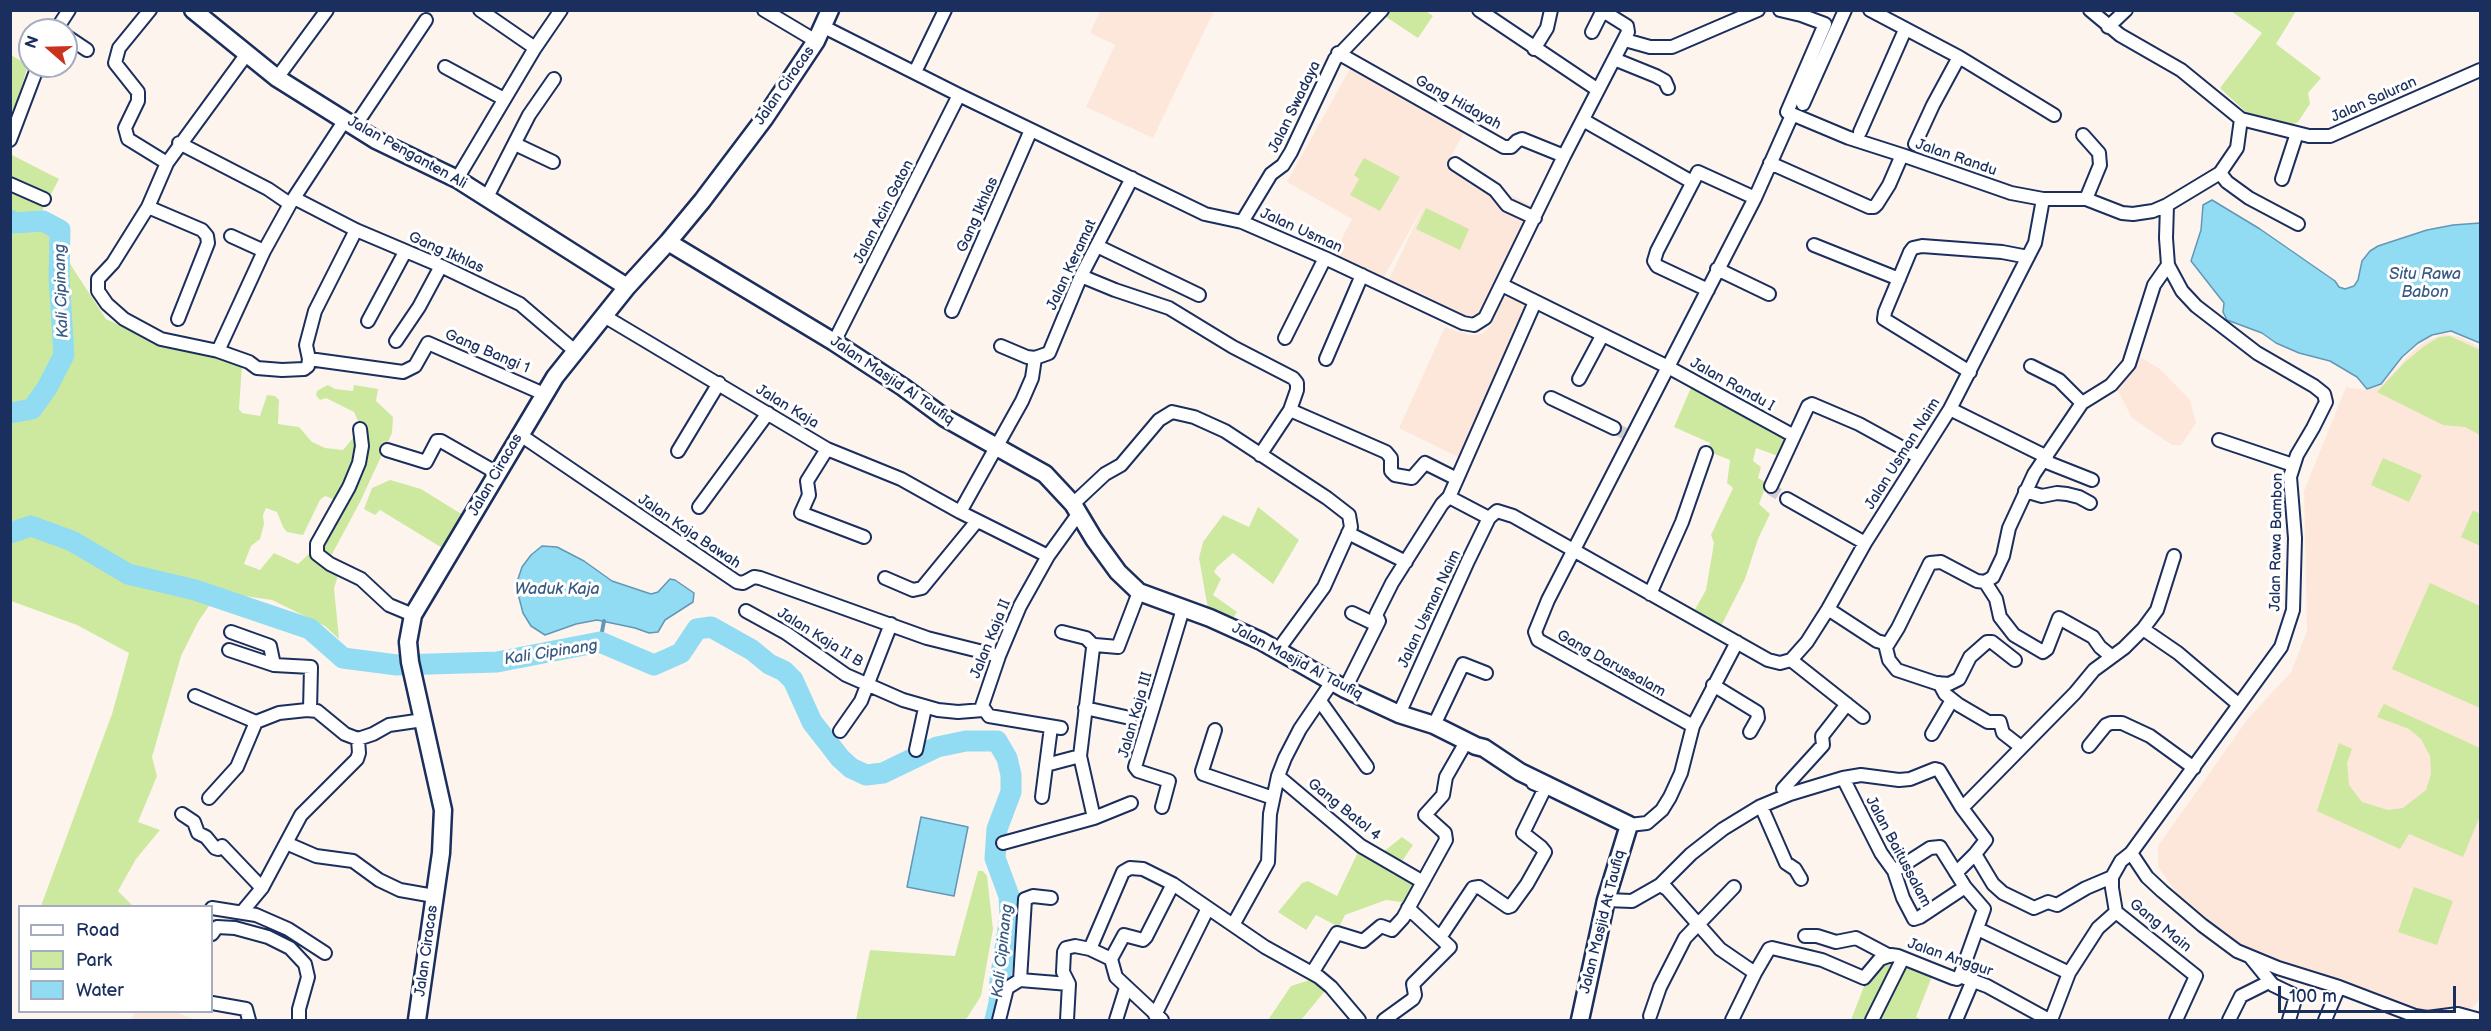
<!DOCTYPE html>
<style>
body{margin:0}
#map{position:relative;width:2491px;height:1031px;overflow:hidden;background:#fef4ee;font-family:"Balsamiq Sans",sans-serif}
canvas{display:block}
.frame{position:absolute;inset:0;border:12px solid #1b2f5e;pointer-events:none}
.legend{position:absolute;left:18px;top:905px;width:195px;height:108px;box-sizing:border-box;background:#fff;border:2px solid #a4acbf;margin:0;padding:8px 10px;list-style:none;font-size:18px;color:#1b2f5e}
.legend li{display:flex;align-items:center;gap:12px;height:30px}
.legend b{width:30px;border:2px solid #a4acbf}
.north{position:absolute;left:18px;top:18px;width:60px;height:60px;box-sizing:border-box;background:#fff;border:2px solid #a4acbf;border-radius:50%;rotate:290deg;font-size:16px;font-weight:700;line-height:24px;text-align:center;color:#1b2f5e}
.north::after{content:'';display:block;margin:auto;width:21px;height:27px;background:#c8321e;clip-path:polygon(50% 0,100% 100%,50% 72%,0 100%)}
.scale{position:absolute;left:2278px;top:986px;width:178px;height:27px;box-sizing:border-box;border:3px solid #1b2f5e;border-top:0;padding-left:8px;font-size:18px;line-height:21px;white-space:nowrap;color:#1b2f5e;-webkit-text-stroke:4px #fff;paint-order:stroke}
</style>
<div id="map">
<canvas width="2491" height="1031"></canvas>
<div class="frame"></div>
<ul class="legend">
<li><b style="height:8px;background:#fff"></b>Road</li>
<li><b style="height:16px;background:#cde9a0"></b>Park</li>
<li><b style="height:16px;background:#91dcf2"></b>Water</li>
</ul>
<div class="north">N</div>
<div class="scale">100 m</div>
</div>
<script>
const g = document.querySelector('canvas').getContext('2d');
g.lineJoin = 'round';
function fill(path, color) {
  g.fillStyle = color;
  g.fill(path, 'evenodd');
}
function toPath(rows) {
  const path = new Path2D();
  for (const r of rows) {
    path.moveTo(r[0], r[1]);
    for (let i = 2; i < r.length; i += 2) path.lineTo(r[i], r[i + 1]);
  }
  return path;
}
function trace(path, color, width, dash) {
  g.strokeStyle = color;
  g.lineWidth = width;
  g.lineCap = dash ? 'butt' : 'round';
  g.setLineDash(dash || []);
  g.stroke(path);
}
function write(font, color, halo, rows, align = 'center') {
  g.font = font + ' "Balsamiq Sans",sans-serif';
  g.lineWidth = 6;
  g.setLineDash([]);
  g.textBaseline = 'middle';
  g.strokeStyle = halo;
  g.fillStyle = color;
  for (const [text, x, y, turn = 0] of rows) {
    g.save();
    g.translate(x, y);
    g.rotate((+turn || 0) * Math.PI / 180);
    g.textAlign = isNaN(turn) ? turn : align;
    if (halo) g.strokeText(text, 0, 0);
    g.fillText(text, 0, 0);
    g.restore();
  }
}
fill(toPath([
 [1100,11,1214,11,1153,138,1086,107,1115,45,1090,33],
 [1352,65,1466,129,1446,165,1536,207,1482,319,1471,324,1385,288,1424,205,1382,280,1334,253,1352,219,1287,182],
 [1504,296,1533,308,1466,461,1399,428,1445,327,1470,335,1482,334,1489,328],
 [2444,334,2460,337,2480,347,2480,999,2472,1008,2454,1012,2412,1015,2269,962,2232,942,2178,895,2158,867,2158,846,2247,720,2291,672,2307,631,2304,491,2346,387,2366,390,2380,386,2412,352,2426,341],
 [2140,357,2160,369,2190,400,2196,423,2181,445,2172,445,2132,418,2117,389],
 [135,1012,175,1012,197,1020,130,1020]
]), '#fde7da');
fill(toPath([
 [1424,10,1433,16,1418,38,1383,15,1386,11],
 [2231,11,2296,11,2276,44,2321,78,2308,93,2310,104,2298,122,2289,126,2259,120,2248,114,2220,88,2262,33],
 [11,55,28,65,11,123],
 [10,154,59,179,41,213,74,270,106,319,157,342,187,348,242,365,239,409,242,413,260,416,267,395,275,396,279,400,278,424,299,427,312,442,325,448,343,450,357,433,359,423,354,412,326,398,320,400,316,395,317,391,322,388,328,385,335,389,353,391,354,385,378,389,376,401,393,417,392,433,360,502,331,556,324,555,321,548,335,505,333,499,325,496,320,500,303,535,287,532,283,527,277,512,266,508,263,515,264,524,260,539,251,546,244,564,260,570,274,553,298,564,309,554,339,573,334,588,339,639,325,626,272,600,238,595,215,597,198,622,181,656,152,757,157,776,138,822,160,830,136,859,118,891,133,906,41,906,112,714,129,653,77,625,11,601],
 [1364,158,1400,177,1380,211,1350,195,1359,179,1354,175],
 [1426,208,1469,229,1460,250,1416,229],
 [2450,336,2480,350,2480,435,2465,427,2443,425,2377,392,2404,363,2423,347,2439,337],
 [1693,383,1788,434,1778,456,1756,448,1753,461,1761,467,1758,478,1767,483,1759,504,1770,514,1758,539,1745,579,1719,630,1693,613,1706,590,1714,543,1711,535,1733,488,1727,483,1730,460,1707,451,1710,443,1674,427],
 [2383,458,2422,475,2409,502,2371,485],
 [390,480,421,489,463,515,444,549,380,510,375,515,364,509,372,488],
 [1258,507,1299,540,1273,584,1233,553,1217,567,1214,572,1221,579,1213,595,1237,612,1232,620,1208,609,1199,558,1203,542,1223,515,1249,527],
 [2473,510,2480,514,2480,546,2461,537],
 [2430,583,2480,606,2480,708,2392,669],
 [2384,704,2480,748,2480,816,2463,857,2409,834,2400,849,2317,811,2339,743,2352,749,2347,763,2349,785,2362,802,2388,810,2403,808,2426,790,2431,774,2430,756,2421,739,2409,729,2377,717],
 [1402,837,1413,845,1400,864,1421,879,1408,903,1386,900,1345,915,1339,927,1316,915,1306,930,1278,912,1302,883,1308,881,1337,896,1362,844,1382,853],
 [978,871,983,871,987,876,993,929,981,996,967,1018,962,1020,856,1020,870,950,955,956],
 [2414,887,2453,901,2437,945,2398,932],
 [1894,959,1933,974,1916,1017,1922,1020,1851,1020,1866,981,1877,967],
 [1310,980,1325,991,1301,1020,1268,1020,1291,986]
]), '#cde9a0');
const water = toPath([
 [2212,200,2260,229,2335,281,2339,287,2345,289,2354,286,2358,280,2362,261,2370,251,2378,246,2427,230,2453,225,2480,223,2480,343,2451,331,2432,335,2418,343,2402,357,2381,384,2367,389,2357,377,2330,361,2299,353,2276,343,2262,333,2227,320,2223,312,2224,303,2191,261,2201,230,2203,205,2212,200],
 [542,546,557,547,584,561,612,581,651,594,658,592,670,579,675,580,694,593,693,602,665,620,658,632,649,633,635,628,597,620,576,624,545,635,531,626,523,613,518,594,518,579,522,567,531,555,542,546],
 [921,817,968,827,954,896,907,887,921,817]
]);
fill(water, '#91dcf2');
trace(water, '#6297b7', 1.5);
trace(toPath([
 [600,642,604,621]
]), '#6297b7', 4);
trace(toPath([
 [10,220,14,223,43,221,60,230,59,278,64,355,47,388,32,409,10,413],
 [10,533,31,526,72,541,128,574,195,590,310,629,343,658,397,665,497,662,600,642,654,665,681,653,697,629,711,627,752,650,769,664,784,671,793,680,812,722,840,758,851,768,866,775,883,773,937,747,966,741,997,741,1007,758,1011,775,1011,792,997,829,995,858,1009,896,1010,917,1000,980,999,1003,995,1020]
]), '#91dcf2', 21);
trace(toPath([
 [1614,428,1628,435],
 [1771,486,1772,490,1787,499]
]), '#d1cdd1', 12, [12, 6]);
const street = toPath([
 [150,10,119,48,115,63,138,92,138,101,125,128,128,139,167,163],
 [480,10,535,48],
 [764,10,816,41],
 [1479,10,1598,90],
 [1780,10,1801,15,1825,24,1787,112,1849,138,1902,155],
 [1870,10,1959,57,2054,115],
 [2090,10,2120,35,2181,70,2241,119,2237,148,2220,173,2167,205,2166,238,2168,265,2182,291,2196,306,2257,353,2314,386,2324,394,2326,402,2313,428,2297,455,2290,477,2295,538,2293,610,2281,647,2131,853,2121,861,2112,877,2112,888,2116,912,2196,976,2176,1020],
 [824,27,959,95,1205,214,1242,222,1325,258,1463,323,1474,325,1485,318,1564,156,1628,32,1627,26,1603,11],
 [2108,27,2126,10],
 [56,30,69,10],
 [1592,32,1603,10],
 [66,36,87,50],
 [1625,40,1650,47,1672,47,1758,10],
 [1534,49,1547,28,1551,10],
 [1338,53,1504,147,1511,147,1517,141,1522,139,1564,156],
 [246,55,167,163,148,207,113,263,98,279,98,291,107,304,124,319,161,339,218,351,249,362,257,368,282,370,304,369,308,366,309,359,306,345,315,311,356,230],
 [1614,59,1656,76,1665,81,1668,88],
 [445,67,504,99],
 [915,72,945,10],
 [277,78,327,10],
 [1803,104,1845,10],
 [2241,119,2309,136,2330,136,2480,70],
 [1583,120,1692,182],
 [355,126,426,20],
 [1860,132,1905,30],
 [2083,135,2099,153,2100,165,2086,199],
 [10,140,38,66],
 [179,143,268,189,290,204],
 [515,144,553,162],
 [1915,144,1933,105,1959,57],
 [1770,163,1869,207,1874,207,1877,204,1889,185,1902,155,2011,193,2043,199,2086,199,2122,213,2133,214,2153,211,2167,205],
 [1455,164,1495,190,1507,205,1535,218],
 [2220,173,2227,182,2249,198,2298,224],
 [457,179,535,48,561,10],
 [2282,179,2297,133],
 [10,184,44,199],
 [294,198,356,230,441,266,520,304,575,351],
 [486,199,529,115,554,79],
 [148,207,202,230,207,236,208,243,178,319],
 [1242,222,1271,174,1283,165,1291,152,1335,59,1382,10],
 [231,236,264,251],
 [1814,245,1899,279],
 [1097,246,1199,295],
 [1717,269,1769,294],
 [1081,276,1115,290,1169,308,1233,347,1293,378,1297,383,1297,390,1290,410,1260,455],
 [1502,285,1668,367,1794,436],
 [1708,290,1657,266,1654,261,1657,251,1698,172,1755,198],
 [952,311,1031,130],
 [604,316,827,449,901,479,960,512,1022,401,1032,378,1035,358],
 [368,321,405,252],
 [1285,338,1325,258],
 [396,341,419,307,441,266],
 [834,342,959,95],
 [1001,346,1027,357,1035,358,1049,353,1081,276,1132,178],
 [218,351,264,251,290,204,345,120],
 [309,359,403,372,415,366,428,343,544,394],
 [1326,359,1362,275],
 [2031,366,2059,380,2082,403],
 [1970,372,1884,319,1885,312,1910,252,1913,248,1922,246,2002,252,2028,257],
 [1579,379,1602,336],
 [1551,398,1614,428],
 [1950,409,2047,457],
 [1290,410,1386,452,1391,458,1391,471,1395,475,1412,478,1425,463,1457,479,1449,497,1489,518],
 [360,429,362,446,359,463,349,487,317,544,317,554,330,564,361,579,389,605,413,615],
 [519,434,737,582,743,583,754,577,760,578,927,638,999,656],
 [2219,440,2293,465],
 [827,449,807,481,809,495,801,513,864,537],
 [387,450,426,462,437,441,441,441,497,473],
 [678,451,719,383],
 [2044,461,2092,480],
 [1457,479,1535,302],
 [1771,486,1808,406,1812,404,1859,424,1919,457],
 [2025,491,2042,496,2057,493,2067,494,2079,497,2090,503],
 [1787,499,1865,543],
 [1073,504,1105,474,1121,465,1159,420,1172,412,1194,417,1225,431,1327,498,1349,515,1351,527,1324,587,1278,650],
 [699,507,768,413],
 [960,512,1048,556],
 [1348,533,1406,562],
 [885,578,913,590,922,588,977,521],
 [1985,582,1996,599,2000,617,2014,635,2043,652,2047,649,2059,618,2093,637,2100,647,2111,656],
 [1650,594,1682,522,1706,453],
 [1828,609,1877,641,1888,644,1898,628,1930,563,1941,562,1977,581,1985,582,1993,577,2003,556,2009,528,2034,474,2082,403,2111,385,2129,364,2154,285,2168,265],
 [746,611,786,633,846,675,903,700,938,710,958,712,983,710],
 [1352,613,1377,625],
 [2143,629,2178,653,2238,704],
 [231,632,270,646,274,665],
 [1062,632,1086,638,1094,646],
 [1885,644,1889,660,1897,670,1936,683,1949,684,1959,679,1970,657,1987,642,1992,642,2015,660],
 [229,650,274,665,311,667,310,710],
 [1791,660,1863,717],
 [1939,683,1945,694,1959,705,1988,722,2000,722,2003,733,2021,747],
 [1713,685,1757,712,1758,718,1750,732],
 [1345,689,1379,621,1376,615,1392,583,1442,504,1449,497],
 [195,696,256,722,279,713,307,710,317,711,345,734,358,739,373,734,389,725,423,720],
 [1320,701,1367,767],
 [1085,708,1130,718],
 [1399,714,1468,561,1489,518,1497,511,1513,516,1768,660,1780,663,1791,660,1807,642,1828,609,1865,543,1950,409,2035,243,2043,199],
 [1434,725,1463,664,1486,673],
 [1693,726,1538,640,1535,632,1548,600,1755,198,1792,115],
 [1061,728,989,716,982,706,999,656,1020,606,1048,556,1079,513],
 [1215,730,1202,771,1203,774,1273,798],
 [840,731,861,701,891,624],
 [1932,734,1952,700],
 [2089,746,2106,725,2111,723,2122,723,2150,736,2194,768],
 [916,750,925,708],
 [1046,765,1080,756],
 [1278,776,1361,846,1423,882],
 [1843,778,1881,853,1894,871,1903,898,1914,919,1920,917,1965,887],
 [1783,789,1823,745,1822,736,1847,704],
 [1042,797,1051,727],
 [209,798,237,767,256,722],
 [1761,806,1786,863,1795,869,1801,879],
 [1162,807,1169,781,1138,771,1135,767,1183,609],
 [1962,808,2075,693,2094,670,2124,648,2143,629,2157,610,2174,556],
 [182,814,194,822,198,833,206,837,215,848,218,849,222,846,262,888],
 [1094,818,1080,756,1093,648,1095,645,1118,647,1139,592],
 [1629,825,1647,823,1662,810,1670,797,1681,773,1693,726,1737,642],
 [286,843,316,856,353,861,379,880,400,890,434,896],
 [1003,843,1094,818,1131,803],
 [2131,853,2147,877,2162,891,2202,925,2237,951,2278,968,2339,987,2415,1016,2427,1018,2458,1014,2480,1020],
 [1894,871,1930,848,1940,847,1965,887,1984,909,1960,976],
 [1956,873,1975,854],
 [1660,885,1691,854,1723,829,1759,807,1790,794,1843,778,1861,775,1899,780,1910,779,1935,769,1939,770,1962,808,1986,840,1975,854,1993,884,2003,893,2034,908,2048,902,2057,905,2086,888,2112,877],
 [1606,900,1632,901,1660,885,1667,889,1720,949,1755,973],
 [212,908,256,915,288,929,325,953],
 [242,912,262,888,301,815,357,759,359,753,358,739],
 [1233,925,1268,862,1270,814,1278,776,1285,758,1300,729,1332,682],
 [1978,929,2069,973],
 [212,934,217,927,235,928,268,937,290,948,305,964,308,977,299,1009,299,1020],
 [1441,936,1473,888,1479,887,1508,907,1511,906,1527,884,1545,852,1541,847,1523,833,1545,788,1533,783],
 [1805,936,1817,936,1836,942,1856,938,1890,956],
 [1090,949,1123,872,1130,868,1143,869,1173,884,1265,947,1319,977,1331,987,1359,1020],
 [2251,958,2273,985,2296,996,2289,1020],
 [1111,959,1124,935,1143,940,1146,937,1173,884],
 [1312,973,1337,933,1363,941,1381,926,1392,930,1403,918,1446,840,1445,833,1425,815,1443,795,1446,777,1466,742],
 [1020,980,1025,899,1033,896,1051,898],
 [212,1003,246,1009,249,1020],
 [1155,1015,1208,908],
 [1650,1016,1660,987,1685,938,1734,887],
 [999,1020,1007,988,1020,980,1069,984,1063,972,1064,952,1066,948,1075,946,1090,949,1111,959,1116,977,1162,1020],
 [1067,1020,1069,984],
 [1116,1020,1126,988],
 [1384,1020,1413,999,1415,995,1413,984,1450,947,1408,908],
 [1732,1020,1755,973,1769,949,1772,948,1822,960,1864,978,1880,959,1891,955,1898,956,1953,978,1957,979,1960,976,1987,986,2049,1020],
 [1872,1020,1903,958],
 [1956,1020,1973,980],
 [2051,1020,2069,973,2098,928,2116,912],
 [2229,1020,2241,996,2269,982],
 [2325,1020,2339,987]
]);
const secondary = toPath([
 [193,10,277,78,376,140,457,179,627,287],
 [668,242,834,342,903,387,945,418,1045,474,1073,504,1094,539,1118,572,1139,592,1210,618,1261,641,1345,689,1399,714,1434,725,1476,746,1484,748,1520,772,1629,825,1606,900,1580,1020],
 [417,1020,441,853,443,810,410,662,408,642,413,615,555,377,627,287,668,242,702,201,764,119,816,41,830,10]
]);
trace(street, '#1b2f5e', 16);
trace(secondary, '#1b2f5e', 21);
trace(street, '#fff', 12);
trace(secondary, '#fff', 16);
write('15px', '#1b2f5e', '#fff', [
 ["Jalan Ciracas",785,86,-55],
 ["Jalan Saluran",2374,100,-24],
 ["Gang Hidayah",1458,103,29],
 ["Jalan Swadaya",1295,107,-64],
 ["Jalan Penganten Ali",407,153,29],
 ["Jalan Randu",1956,158,19],
 ["Jalan Acin Gaton",884,212,-63],
 ["Gang Ikhlas",978,215,-66],
 ["Jalan Usman",1301,231,24],
 ["Gang Ikhlas",446,253,24],
 ["Jalan Keramat",1072,265,-65],
 ["Gang Bangi 1",487,352,23],
 ["Jalan Masjid Al Taufiq",892,381,34],
 ["Jalan Randu I",1732,385,29],
 ["Jalan Kaja",787,407,31],
 ["Jalan Usman Naim",1903,454,-58],
 ["Jalan Ciracas",496,475,-60],
 ["Jalan Kaja Bawah",689,532,34],
 ["Jalan Rawa Bambon",2277,542,-89],
 ["Jalan Usman Naim",1430,609,-65],
 ["Jalan Kaja II B",820,638,32],
 ["Jalan Kaja II",991,639,-68],
 ["Jalan Masjid Al Taufiq",1297,662,28],
 ["Gang Darussalam",1611,664,29],
 ["Jalan Kaja III",1136,715,-74],
 ["Gang Batol 4",1344,810,39],
 ["Jalan Baitussalam",1898,852,62],
 ["Jalan Masjid At Taufiq",1603,922,-76],
 ["Gang Main",2160,926,39],
 ["Jalan Ciracas",427,951,-82],
 ["Jalan Anggur",1950,958,19]
]);
write('italic 16px', '#385a83', '#fff', [
 ["Situ Rawa",2425,275],
 ["Babon",2425,293],
 ["Kali Cipinang",62,291,-92],
 ["Waduk Kaja",557,590],
 ["Kali Cipinang",551,653,-9],
 ["Kali Cipinang",1003,951,-84]
]);
</script>
